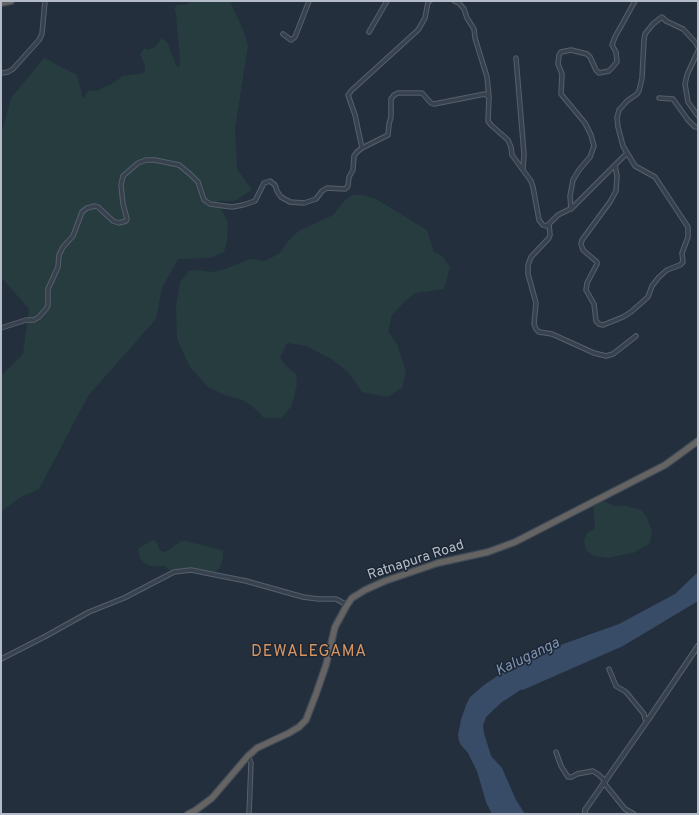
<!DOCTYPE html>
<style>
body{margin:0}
#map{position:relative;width:699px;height:815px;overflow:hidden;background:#242f3e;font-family:Overpass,sans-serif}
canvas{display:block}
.frame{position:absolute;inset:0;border:2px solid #b4bcc9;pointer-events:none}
</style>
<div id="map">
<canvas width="699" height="815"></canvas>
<div class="frame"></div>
</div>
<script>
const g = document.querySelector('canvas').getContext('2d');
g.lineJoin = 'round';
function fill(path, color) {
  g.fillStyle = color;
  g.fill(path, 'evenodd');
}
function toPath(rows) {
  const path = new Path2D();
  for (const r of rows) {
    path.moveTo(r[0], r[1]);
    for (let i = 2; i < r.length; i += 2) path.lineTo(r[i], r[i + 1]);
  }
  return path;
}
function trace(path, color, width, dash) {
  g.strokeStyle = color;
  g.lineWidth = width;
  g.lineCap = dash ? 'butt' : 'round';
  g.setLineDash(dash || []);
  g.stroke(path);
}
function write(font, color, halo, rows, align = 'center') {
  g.font = font + ' Overpass,sans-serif';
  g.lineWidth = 3;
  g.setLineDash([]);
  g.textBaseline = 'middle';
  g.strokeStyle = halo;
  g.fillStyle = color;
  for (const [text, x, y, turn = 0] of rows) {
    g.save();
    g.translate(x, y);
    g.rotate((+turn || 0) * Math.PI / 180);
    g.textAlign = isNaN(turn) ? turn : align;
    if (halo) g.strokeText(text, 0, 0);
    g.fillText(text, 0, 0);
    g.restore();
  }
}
fill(toPath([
 [193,1,230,1,243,30,248,45,235,129,237,169,252,190,235,201,217,201,228,223,227,241,224,252,211,258,178,259,162,288,156,319,88,396,39,489,19,498,1,512,1,376,23,354,29,309,1,277,1,135,11,98,44,58,77,75,83,99,89,90,96,91,112,84,123,76,145,73,145,66,140,54,145,48,148,50,154,48,162,38,167,42,177,67,179,67,180,60,176,13,174,8,178,5,185,5],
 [352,195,363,195,376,199,427,230,434,252,442,256,450,267,444,289,415,293,405,301,392,315,388,332,397,344,406,372,402,388,387,397,362,392,348,372,331,359,306,346,287,343,280,357,286,366,296,374,297,384,292,405,282,418,264,418,251,405,240,399,227,396,208,387,190,367,177,339,176,306,180,282,189,271,196,270,212,272,225,269,250,259,265,261,280,253,288,241,300,230,333,215,345,200],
 [604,501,614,506,628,506,636,509,642,510,647,518,652,531,650,542,647,545,633,553,621,555,608,558,593,556,587,551,585,547,584,540,587,533,594,529,595,526,593,506,599,502],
 [152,540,156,541,160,550,163,552,167,551,181,541,186,541,221,550,223,551,223,557,220,568,215,572,188,569,169,570,164,566,151,566,144,563,140,558,138,549]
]), '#263c3f');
fill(toPath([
 [698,572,698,601,623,646,525,689,520,690,513,695,502,702,486,717,483,726,484,733,491,756,502,768,516,800,525,814,492,814,486,802,477,771,468,753,461,745,459,741,458,735,461,720,466,705,470,697,484,685,524,658,619,624,675,594]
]), '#394c67');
const minor = toPath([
 [454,1,459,3,464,9,467,18,474,29,475,38,487,77,489,97],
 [369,32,387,1],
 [283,34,291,40,295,37,309,1],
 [698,51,687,75,685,84,688,102,698,116],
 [516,58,524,154,523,169],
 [1,73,8,72,13,69,39,40,42,34,45,1],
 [659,98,673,99,688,120,695,127,698,127],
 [362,148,355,115,348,95,352,90,418,30,425,18,428,2,430,1],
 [615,165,617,176,616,191,610,202,582,240,581,244,583,250,597,262,597,264,587,283,586,290,594,304,596,321,599,324,603,325,623,317,631,312,648,297,652,286,659,277,667,270,680,265,683,262,682,253,688,237,688,227,655,177,635,166,623,146,618,127,617,118,619,110,627,101,637,94,639,91,642,78,644,40,645,34,653,24,662,17,666,21,683,29,696,43,698,47],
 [571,209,570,196,573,180,579,170,590,157,594,146,591,135,585,123,561,94,562,74,558,64,559,55,561,52,571,50,587,54,590,57,596,70,599,73,609,71,617,62,616,52,612,45,615,37,635,1],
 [549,224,550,235,549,238,531,257,528,265,528,274,536,303,534,324,536,329,539,332,552,334,594,353,606,356,613,354,636,336],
 [1,328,26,320,34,320,39,317,46,309,48,305,48,289,58,267,59,255,63,247,73,236,82,212,87,208,95,206,98,207,113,221,119,223,126,221,127,219,123,204,121,185,123,176,138,163,146,160,155,160,179,165,190,174,198,182,204,200,210,204,232,207,243,205,255,201,264,183,270,181,275,185,277,191,281,197,290,202,304,203,316,199,322,191,327,188,345,189,348,186,349,177,353,170,354,156,357,152,362,148,388,135,389,124,391,117,391,99,394,95,398,93,422,93,431,103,434,104,485,94,489,97,488,121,491,125,508,140,511,147,512,155,531,181,533,187,539,220,543,225,546,226,549,224,558,215,572,208,627,153],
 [1,659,46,636,89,612,124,598,174,572,191,570,246,581,303,597,318,599,336,599,347,605],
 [609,669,616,686,626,692,644,714,645,719,649,719],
 [556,752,561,766,568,777,572,777,577,774,593,771,599,775,605,781],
 [248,756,251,763,249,814],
 [604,783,625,809,634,814]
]);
const tertiary = toPath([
 [585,814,585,810,650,717,698,646]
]);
const trunk = toPath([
 [1,3,11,1],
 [188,814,196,810,212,798,248,756,257,748,289,733,299,727,306,720,316,694,326,665,335,627,347,605,352,598,365,590,385,581,438,563,488,552,515,542,665,465,698,441]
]);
trace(minor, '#565f6c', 5.5);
trace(tertiary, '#565f6c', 6);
trace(trunk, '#434c59', 8);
trace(minor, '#38414e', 3.5);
trace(tertiary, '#38414e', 4);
trace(trunk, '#656462', 5.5);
write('14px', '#b4bcc9', '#1d2633', [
 ["Ratnapura Road",416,561,-18]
]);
write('italic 15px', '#7c92b1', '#1d2633', [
 ["Kaluganga",528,658,-26]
]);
g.letterSpacing = '1px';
write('16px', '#d59563', '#1d2633', [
 ["DEWALEGAMA",309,653]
]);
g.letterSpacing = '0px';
</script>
